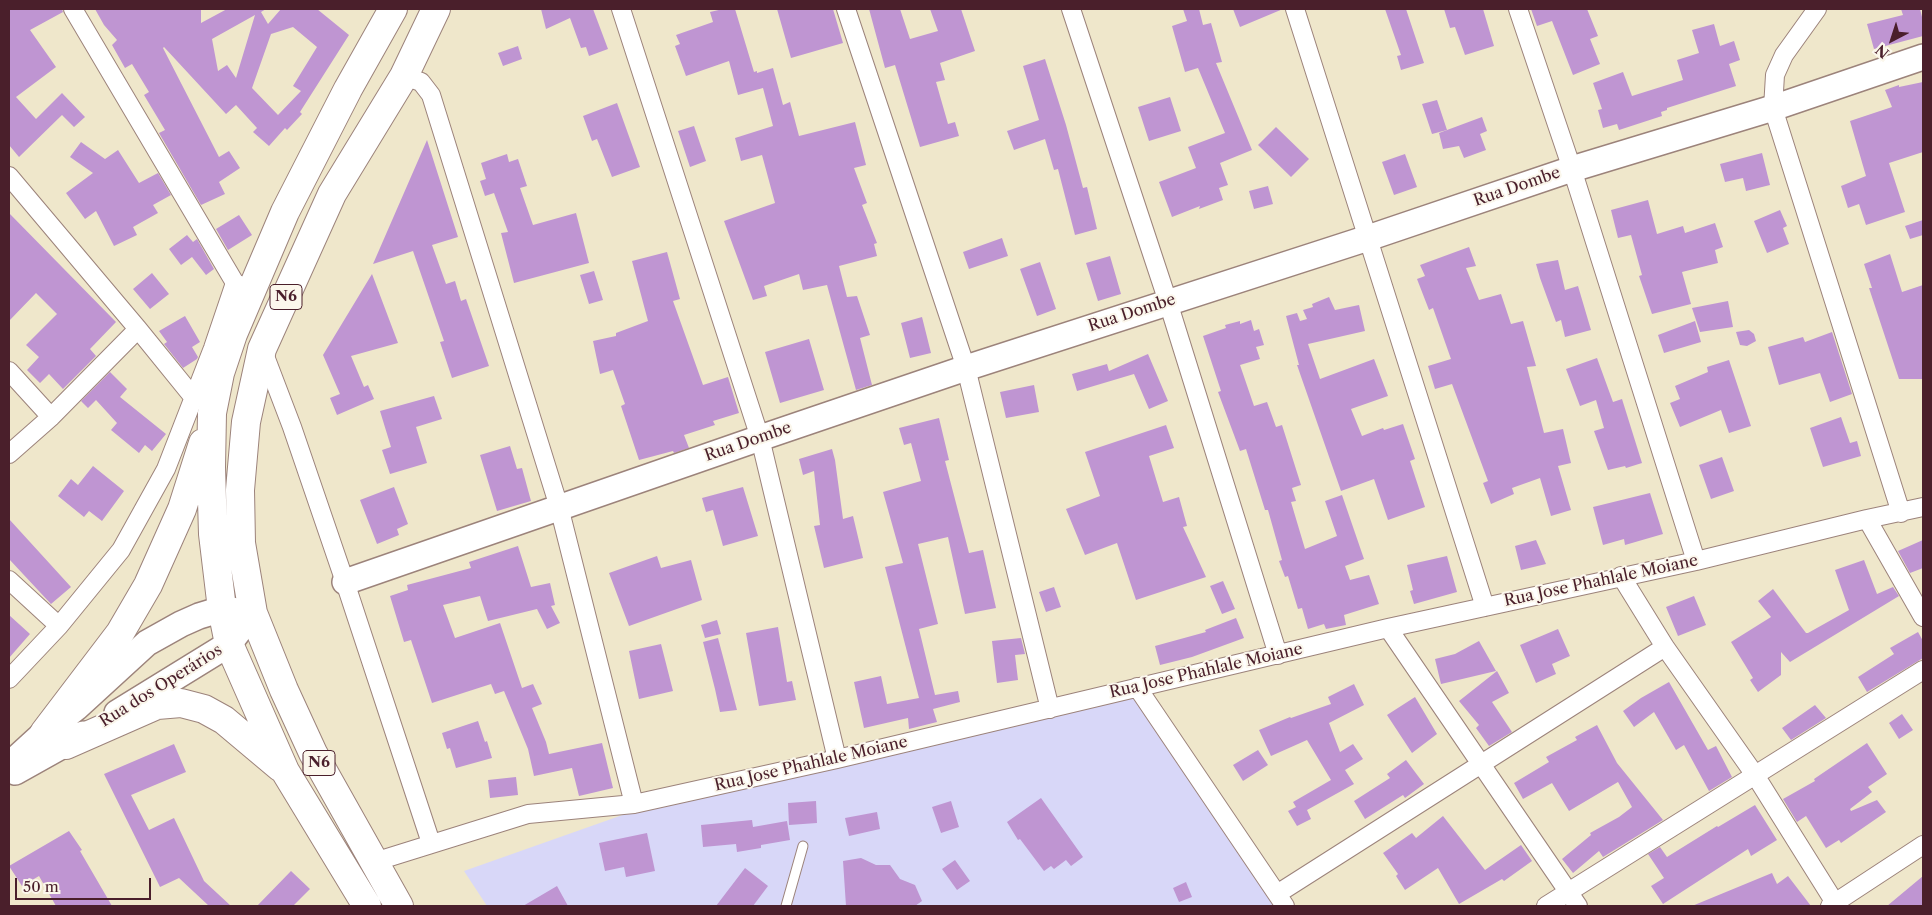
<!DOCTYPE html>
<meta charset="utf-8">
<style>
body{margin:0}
#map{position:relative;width:1932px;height:915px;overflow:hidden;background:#efe7cb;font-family:"Libre Caslon Text",serif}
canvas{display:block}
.frame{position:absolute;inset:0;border:10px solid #4a1f2b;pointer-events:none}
.north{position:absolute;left:1867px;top:15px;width:50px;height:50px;-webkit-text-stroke:4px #fbf7ec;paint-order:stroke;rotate:220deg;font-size:14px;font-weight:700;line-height:20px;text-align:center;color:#4a1f2b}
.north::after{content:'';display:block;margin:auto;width:18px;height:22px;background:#4a1f2b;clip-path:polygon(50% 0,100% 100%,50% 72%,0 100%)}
.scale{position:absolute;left:15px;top:878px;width:136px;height:22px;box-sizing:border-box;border:2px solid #4a1f2b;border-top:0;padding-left:6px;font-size:15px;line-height:18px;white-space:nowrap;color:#4a1f2b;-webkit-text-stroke:4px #fbf7ec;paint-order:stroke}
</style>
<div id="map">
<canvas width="1932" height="915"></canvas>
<div class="frame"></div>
<div class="north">N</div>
<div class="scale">50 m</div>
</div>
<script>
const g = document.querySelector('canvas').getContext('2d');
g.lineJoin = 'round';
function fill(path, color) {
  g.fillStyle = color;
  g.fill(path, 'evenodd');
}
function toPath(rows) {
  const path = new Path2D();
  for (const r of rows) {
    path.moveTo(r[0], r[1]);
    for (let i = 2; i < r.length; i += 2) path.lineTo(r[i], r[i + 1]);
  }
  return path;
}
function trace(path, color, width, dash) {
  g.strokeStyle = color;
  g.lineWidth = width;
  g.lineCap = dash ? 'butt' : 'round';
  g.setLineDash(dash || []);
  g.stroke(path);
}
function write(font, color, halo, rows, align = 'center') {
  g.font = font + ' "Libre Caslon Text",serif';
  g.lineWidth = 4;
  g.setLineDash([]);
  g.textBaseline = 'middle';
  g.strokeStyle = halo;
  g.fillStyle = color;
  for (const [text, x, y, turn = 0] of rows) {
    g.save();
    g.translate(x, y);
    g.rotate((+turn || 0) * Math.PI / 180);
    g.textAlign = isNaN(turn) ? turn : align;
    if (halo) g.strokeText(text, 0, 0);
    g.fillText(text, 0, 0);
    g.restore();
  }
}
fill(toPath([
 [1137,691,1287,906,487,906,464,871,631,812]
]), '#d8d7f8');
fill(toPath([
 [9,9,62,9,63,12,30,30,56,67,16,97,36,119,62,93,85,117,74,127,62,115,19,157,9,145],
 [95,9,201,9,201,23,227,9,266,9,261,12,268,24,281,9,317,9,349,35,300,112,302,114,287,130,285,128,269,146,253,132,257,128,236,105,226,114,164,47,163,48,219,157,229,151,240,168,219,182,225,194,201,205,159,133,165,130,144,95,149,92,132,64,125,68,112,45,117,40,104,25],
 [255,15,236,78,227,65,218,71,212,39],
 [293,27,317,47,293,86,301,91,278,115,252,88,271,34],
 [541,9,593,9,608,49,589,56,586,47,581,48,570,18,546,29],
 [723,9,735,9,754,72,757,71,757,73,773,68,783,105,790,102,799,136,855,122,866,165,854,168,867,203,862,205,877,243,874,244,877,256,839,266,847,297,857,296,870,335,860,338,872,385,856,390,827,285,803,290,799,274,764,286,767,296,753,300,724,221,775,203,762,155,741,161,735,138,773,126,763,88,738,95,729,61,686,76,675,46,680,44,676,35,713,22,710,12],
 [777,9,833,9,843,43,791,58],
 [869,9,900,9,910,39,938,31,930,9,961,9,975,51,940,63,945,80,936,82,948,124,955,122,959,136,920,147,895,65,885,68],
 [1183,9,1199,9,1203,25,1211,23,1222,62,1216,63,1252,150,1220,163,1228,185,1219,188,1223,200,1199,209,1200,206,1172,217,1159,182,1196,168,1188,147,1225,133,1198,68,1185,72,1172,26,1187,21],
 [1233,9,1283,9,1240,27],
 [1385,9,1406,9,1424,63,1401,70,1397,56,1401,55],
 [1444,9,1483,9,1494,46,1465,55,1455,27,1450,28],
 [1531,9,1587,9,1598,36,1590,39,1600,64,1573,75,1552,21,1537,26],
 [1901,9,1920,9,1923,21,1923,36,1874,49,1867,24,1903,15],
 [1714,24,1720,46,1734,41,1740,60,1729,64,1736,86,1667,108,1667,110,1661,112,1662,116,1619,130,1617,124,1603,128,1598,110,1602,109,1593,83,1623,72,1632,96,1683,80,1677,60,1699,53,1692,30],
 [518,46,522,59,503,66,498,53],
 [1045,59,1066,125,1083,188,1087,187,1097,229,1075,235,1058,169,1054,170,1045,139,1014,150,1007,131,1039,120,1023,66],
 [1923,82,1923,152,1889,163,1905,212,1866,225,1859,204,1848,208,1841,186,1866,176,1850,121,1892,107,1885,90,1899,85,1899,87],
 [1170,97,1181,131,1149,141,1138,107],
 [1437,100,1447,130,1432,134,1422,104],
 [617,103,640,167,612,177,597,139,592,141,583,116],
 [1482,117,1487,131,1480,134,1486,150,1464,158,1459,146,1443,149,1439,133],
 [694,126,706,161,690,167,678,131],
 [1276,127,1309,159,1291,177,1258,145],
 [427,140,458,237,432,245,446,284,455,281,461,301,466,299,489,366,452,378,440,342,444,341,413,251,373,264],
 [81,142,105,159,118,150,139,183,158,173,171,195,153,205,158,213,133,227,137,235,114,246,96,211,85,219,66,193,93,173,70,157],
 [1762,153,1770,185,1746,191,1743,178,1725,182,1720,164],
 [507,154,509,162,518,159,527,186,520,188,533,225,576,213,589,263,514,283,501,233,508,232,494,193,485,196,480,181,486,179,481,163],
 [1405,154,1417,187,1394,195,1382,162],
 [1268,186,1273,204,1254,209,1249,191],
 [1648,200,1657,234,1683,226,1685,233,1715,223,1723,247,1715,250,1718,263,1682,272,1691,304,1652,314,1639,276,1642,275,1631,235,1618,238,1611,210],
 [1780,210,1787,226,1783,228,1789,244,1767,253,1754,221],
 [9,213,116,322,90,349,96,356,63,389,49,374,40,383,27,370,39,357,26,345,57,314,36,293,9,321],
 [239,215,252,235,228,250,216,229],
 [1923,220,1923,235,1910,239,1905,226],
 [187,235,193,242,197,239,214,269,206,275,192,257,181,265,169,249],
 [1002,238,1008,256,969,269,963,252],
 [1469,247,1476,266,1466,268,1479,300,1501,294,1511,324,1523,321,1536,366,1527,367,1544,433,1563,429,1571,463,1558,466,1571,510,1551,516,1540,478,1512,488,1514,494,1491,504,1483,483,1488,481,1452,384,1435,389,1428,366,1451,359,1433,308,1429,310,1417,279,1425,276,1420,265],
 [667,252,680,299,673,301,703,385,728,377,739,413,713,421,715,425,684,435,689,448,674,453,673,451,639,460,621,406,625,404,613,370,600,374,593,341,616,336,616,333,648,321,632,261],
 [1890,254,1902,292,1923,285,1923,379,1899,379,1869,288,1872,288,1864,264],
 [1110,256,1121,294,1098,301,1086,263],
 [1558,260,1565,290,1578,286,1591,330,1565,337,1561,320,1556,322,1540,278,1536,264],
 [1040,262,1056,309,1037,316,1020,269],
 [594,271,603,300,589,304,580,275],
 [152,273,169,294,150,309,133,289],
 [372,274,398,343,351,356,364,387,368,385,374,399,337,415,330,398,340,394,323,355],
 [1329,297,1335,310,1359,305,1365,331,1308,344,1320,379,1374,359,1388,396,1351,409,1362,436,1383,428,1384,430,1403,424,1415,459,1410,461,1425,507,1388,520,1374,479,1341,491,1297,365,1299,365,1286,316,1297,313,1300,321,1307,319,1303,310,1313,307,1312,304],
 [1728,301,1733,327,1700,332,1692,308],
 [185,316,200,342,192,347,198,357,197,359,183,368,164,344,167,342,159,331],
 [922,317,931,353,910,358,901,323],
 [1251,320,1254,331,1259,329,1264,345,1256,347,1260,359,1240,365,1254,406,1267,402,1276,427,1282,425,1301,485,1292,488,1296,501,1291,502,1305,549,1337,536,1325,501,1342,495,1364,559,1345,566,1350,580,1369,575,1379,604,1344,615,1346,625,1326,629,1324,624,1308,629,1302,608,1298,609,1288,576,1285,577,1279,561,1282,560,1268,510,1265,510,1246,449,1240,451,1218,392,1221,391,1203,336,1226,328,1225,325,1240,321,1240,324],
 [1695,321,1701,342,1664,353,1658,335],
 [1749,330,1754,334,1756,341,1747,346,1740,345,1736,332],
 [1832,332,1852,394,1830,402,1820,373,1779,385,1768,347,1803,337,1805,342],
 [809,339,824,390,780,403,765,352],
 [1148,354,1168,401,1149,409,1134,374,1077,391,1072,374,1107,364,1109,371],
 [1597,358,1613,402,1622,399,1642,463,1626,468,1625,466,1608,470,1594,431,1604,428,1596,400,1580,406,1566,369],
 [1729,360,1751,426,1729,433,1721,410,1680,427,1670,403,1680,399,1675,386,1708,372,1707,367],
 [110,372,127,389,120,397,166,434,152,451,145,445,139,453,111,430,117,423,96,400,88,408,81,401],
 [1034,385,1039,412,1006,418,1000,392],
 [434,396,442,419,416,427,427,463,390,474,382,450,391,447,380,411],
 [1841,417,1850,443,1857,441,1861,456,1823,467,1810,428],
 [939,418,949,460,945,461,969,553,983,550,996,608,965,614,948,537,918,544,938,624,919,629,935,695,958,691,960,702,933,709,937,722,909,729,908,718,864,728,854,682,881,676,887,704,919,698,885,567,903,563,883,492,921,481,911,443,904,445,899,428],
 [1166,425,1174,448,1149,456,1163,502,1179,497,1187,526,1183,527,1206,577,1136,600,1117,543,1085,555,1066,509,1100,496,1085,452],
 [510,446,517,469,522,468,531,501,497,511,480,455],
 [832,449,835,460,843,519,853,516,863,558,824,568,814,526,820,525,814,471,803,475,799,459],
 [1722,457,1734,491,1711,499,1699,465],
 [93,466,124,491,102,521,89,511,84,517,58,496,71,479,78,485],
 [394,487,408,524,397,529,399,535,377,544,360,500],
 [743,487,758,536,723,546,713,510,706,512,702,498],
 [1650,493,1663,534,1625,545,1624,539,1603,545,1593,507],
 [9,519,71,587,51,604,9,559],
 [1536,540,1546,564,1521,570,1515,546],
 [1923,540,1923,568,1910,573,1898,551],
 [518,546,531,587,550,583,555,605,551,606,560,623,547,629,537,609,488,621,480,596,443,605,455,638,500,623,522,688,533,684,542,704,532,708,546,742,549,754,602,743,613,788,579,796,572,768,534,776,528,749,504,691,495,694,491,684,432,703,411,640,404,642,390,596,408,590,407,585,471,568,469,562],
 [657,556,661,568,691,560,702,600,629,626,609,573],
 [1447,556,1457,592,1414,604,1410,591,1413,590,1407,565],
 [1864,560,1877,594,1893,587,1899,596,1790,662,1781,652,1781,675,1758,692,1750,680,1753,678,1731,642,1771,617,1758,601,1773,589,1806,633,1808,633,1849,610,1835,570],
 [1223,581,1235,609,1222,614,1210,586],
 [1054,587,1061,607,1046,612,1039,592],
 [1694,596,1706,625,1678,636,1666,607],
 [9,615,30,634,9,658],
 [1236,618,1244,638,1192,657,1160,665,1155,646,1206,632,1205,630],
 [717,620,721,634,705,638,701,625],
 [778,627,787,682,792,681,796,700,759,706,746,633],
 [1558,629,1570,656,1552,664,1556,674,1536,683,1520,645],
 [1918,632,1923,641,1923,658,1867,692,1858,677,1894,654,1890,648],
 [718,638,737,710,720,712,715,689,703,642],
 [1021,638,1025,654,1015,655,1018,680,997,683,992,641],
 [1479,641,1496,671,1441,684,1435,659,1455,654],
 [661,644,673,691,639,699,629,651],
 [1497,671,1509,693,1492,702,1512,732,1489,746,1476,728,1479,725,1459,701],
 [1669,682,1708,750,1716,746,1732,777,1709,791,1684,745,1676,750,1654,712,1634,727,1623,711,1641,698],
 [1354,684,1364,705,1329,723,1340,752,1353,744,1363,759,1345,770,1354,784,1307,810,1311,819,1297,826,1288,811,1296,807,1293,802,1331,780,1307,740,1271,756,1259,730,1290,717,1291,718,1331,704,1328,697],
 [1415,697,1437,734,1412,753,1387,715],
 [1815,705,1826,718,1791,740,1782,728],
 [1902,714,1913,730,1899,739,1889,723],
 [478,721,485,742,487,741,492,758,456,768,450,748,447,749,442,733],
 [1597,725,1617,763,1663,820,1603,857,1599,851,1573,873,1562,859,1591,835,1590,833,1619,817,1632,807,1618,782,1569,811,1552,783,1523,799,1514,783,1549,762,1546,757,1577,740,1575,737],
 [1867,743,1887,774,1868,787,1872,792,1850,809,1851,811,1877,800,1886,812,1841,843,1839,840,1826,848,1806,816,1797,822,1783,799,1815,781,1814,779],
 [174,744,186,772,131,795,149,830,174,818,204,881,231,906,209,906,179,878,160,887,104,774],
 [1258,750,1268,765,1243,781,1233,765],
 [1406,760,1424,784,1405,798,1403,795,1365,819,1354,801,1390,778,1387,774],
 [516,777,518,795,490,798,488,780],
 [1041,798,1083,857,1071,866,1066,860,1054,869,1051,866,1044,871,1020,839,1018,840,1007,822],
 [816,801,817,823,789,825,788,803],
 [951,801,959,827,941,833,932,807],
 [1755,805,1777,840,1751,856,1748,849,1663,904,1651,886,1664,878,1648,854,1660,847,1667,857,1717,826,1718,827],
 [877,812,880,829,849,836,845,818],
 [1443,816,1485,870,1521,845,1532,861,1504,881,1502,879,1459,904,1438,868,1405,890,1396,876,1398,874,1383,853,1412,833,1416,838],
 [752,820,753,827,787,821,790,840,761,845,761,848,737,852,736,844,703,847,701,825],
 [69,831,82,850,80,851,112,906,56,906,39,876,22,886,9,866],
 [647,833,655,871,626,877,624,867,605,871,599,843],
 [861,858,876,865,890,865,900,879,915,885,922,901,915,906,846,906,843,861],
 [955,860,970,881,957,890,942,869],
 [745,868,768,886,753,906,716,906],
 [291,871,310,889,293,906,257,906],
 [1772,873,1777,884,1788,876,1811,906,1692,906],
 [1923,876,1923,906,1887,906],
 [1186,882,1192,897,1179,902,1173,888],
 [557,886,568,906,523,906]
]), '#bf95d2');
const lane = toPath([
 [786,906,803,846]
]);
const street = toPath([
 [73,9,235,283],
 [621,9,760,438,837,759],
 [846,9,966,368,1050,709],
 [1071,9,1168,302,1278,655],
 [1295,9,1485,607],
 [1518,9,1572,169,1696,561],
 [1817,9,1784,55,1775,75,1773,108,1901,513],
 [404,76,421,82,431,95,559,507,634,804],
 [9,176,138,329,194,398],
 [263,351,292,427,345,582,431,843],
 [9,371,51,417],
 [9,454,51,417,138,329],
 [1867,519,1923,617],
 [1621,576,1665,647,1755,775,1837,906],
 [9,580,59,626],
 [1388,628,1578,906],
 [9,679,59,626,121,550,166,469,213,348,235,283,252,291],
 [1137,687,1285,906],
 [374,862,528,814,634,804,837,759,1388,628,1696,561,1867,519,1923,507],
 [1277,894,1665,647],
 [1546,906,1923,670],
 [1830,906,1923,845]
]);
const secondary = toPath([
 [345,582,760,438,966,368,1368,238,1572,169,1773,108,1923,57],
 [117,713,229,644,242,627],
 [9,765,44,733,76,708,147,643,181,624,199,616,222,609,253,613],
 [15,772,83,734]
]);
const highway = toPath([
 [44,733,120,633,148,585,182,509,203,443],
 [66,745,157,705,181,703,204,709,224,720,280,767],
 [367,906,285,771,229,644,222,609,213,534,211,467,212,413,220,373,233,334,285,212,348,89,393,9],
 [399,906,313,753,284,690,253,613,241,543,240,490,246,422,262,349,332,194,404,76,436,9]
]);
trace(lane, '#9c837b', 11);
trace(street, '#9c837b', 20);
trace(secondary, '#9c837b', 28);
trace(highway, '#9c837b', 30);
trace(lane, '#fff', 9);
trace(street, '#fff', 18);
trace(secondary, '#fff', 25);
trace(highway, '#fff', 28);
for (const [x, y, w] of [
 [286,297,32],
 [319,763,32]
]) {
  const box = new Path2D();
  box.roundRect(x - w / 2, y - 12.5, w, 25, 4);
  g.fillStyle = '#fbf7ec';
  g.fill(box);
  trace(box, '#4a1f2b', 1);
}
write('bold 15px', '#4a1f2b', null, [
 ["N6",286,297],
 ["N6",319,763]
]);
write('16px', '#4a1f2b', '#fbf7ec', [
 ["Rua Dombe",1517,187,-19],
 ["Rua Dombe",1132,313,-18],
 ["Rua Dombe",748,442,-19],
 ["Rua Jose Phahlale Moiane",1601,581,-12],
 ["Rua Jose Phahlale Moiane",1206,671,-13],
 ["Rua dos Operários",161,686,-32],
 ["Rua Jose Phahlale Moiane",811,764,-13]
]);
</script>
